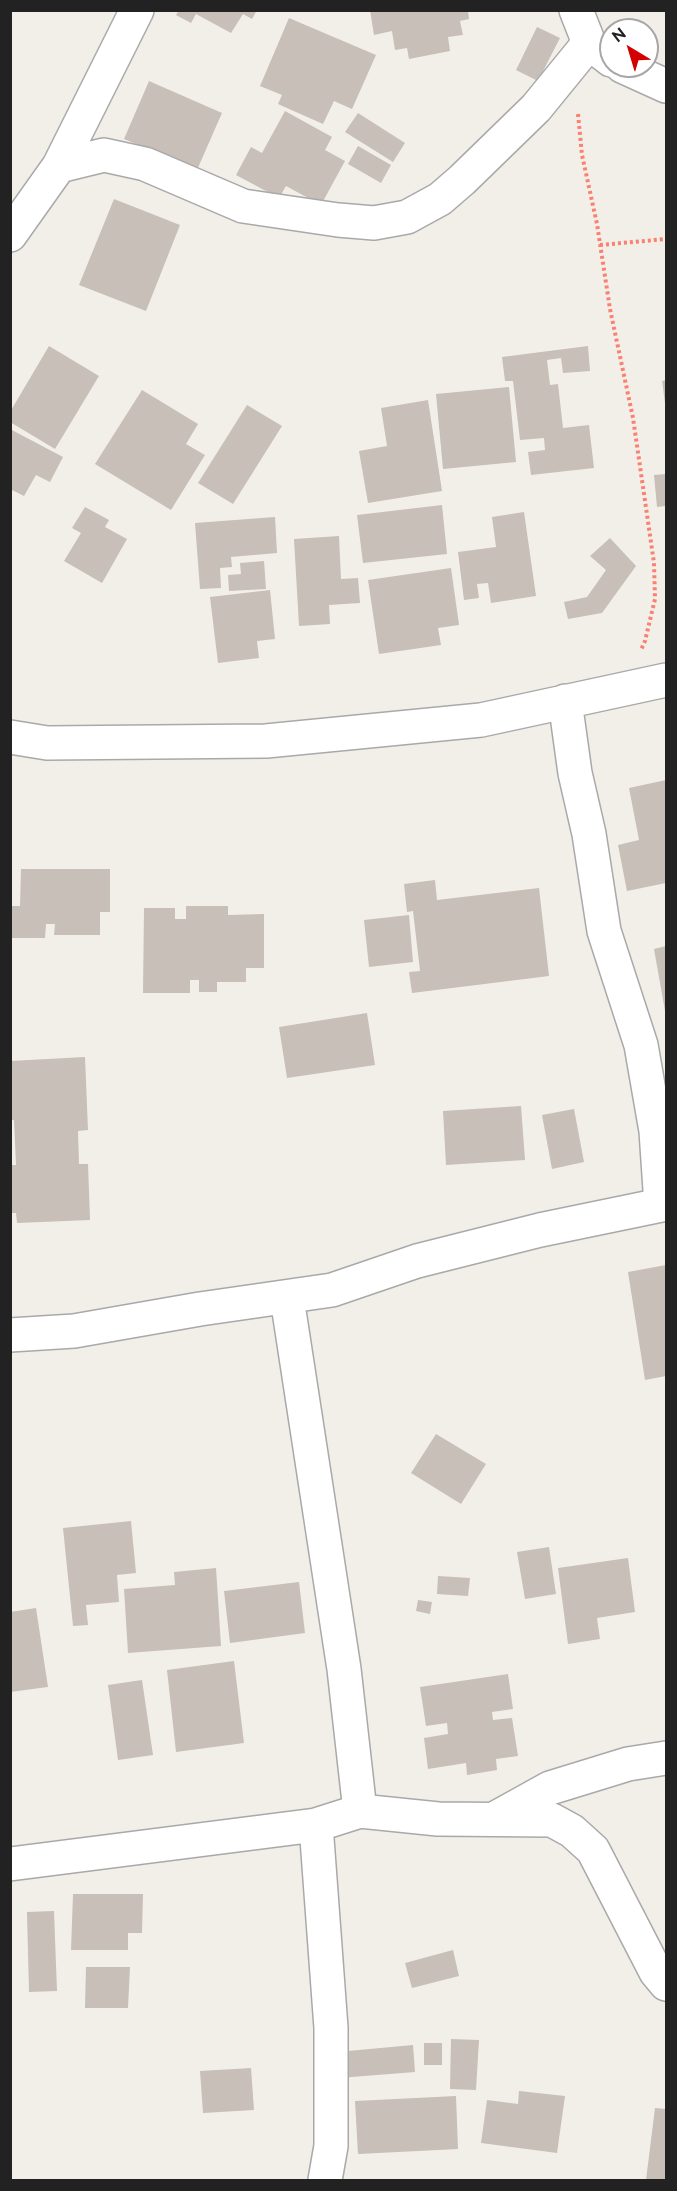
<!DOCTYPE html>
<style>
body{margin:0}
#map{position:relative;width:677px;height:2191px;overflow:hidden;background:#f2efe9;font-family:Raleway,sans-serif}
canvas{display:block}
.frame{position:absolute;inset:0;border:12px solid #222;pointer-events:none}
.north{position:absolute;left:599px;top:18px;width:60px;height:60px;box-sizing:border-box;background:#fff;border:2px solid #a7a7a7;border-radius:50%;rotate:322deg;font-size:16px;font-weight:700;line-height:24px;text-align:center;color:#222}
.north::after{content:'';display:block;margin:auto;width:21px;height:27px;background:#d40000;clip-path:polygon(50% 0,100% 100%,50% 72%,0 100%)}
</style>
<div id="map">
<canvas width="677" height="2191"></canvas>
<div class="frame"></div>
<div class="north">N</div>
</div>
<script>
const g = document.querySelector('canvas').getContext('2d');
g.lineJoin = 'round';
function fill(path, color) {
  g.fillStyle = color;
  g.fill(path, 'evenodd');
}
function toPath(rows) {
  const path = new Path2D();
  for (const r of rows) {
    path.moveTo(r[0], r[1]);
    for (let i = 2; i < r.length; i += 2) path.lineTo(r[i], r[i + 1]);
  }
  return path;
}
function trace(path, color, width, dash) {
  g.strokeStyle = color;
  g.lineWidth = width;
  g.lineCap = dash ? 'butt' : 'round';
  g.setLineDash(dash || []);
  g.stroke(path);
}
fill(toPath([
 [179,10,257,10,252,19,243,14,231,33,196,14,191,23,176,15],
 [370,10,468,10,469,19,460,21,463,35,448,37,450,51,409,59,407,48,395,50,392,31,374,35],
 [289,18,376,55,352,109,334,101,323,124,278,104,282,95,260,86],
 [537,27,560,38,538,81,516,70],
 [149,81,222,113,197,170,124,139],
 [285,111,332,137,325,150,345,161,321,205,286,186,279,198,236,175,251,147,262,153],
 [358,113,405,143,393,162,345,132],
 [358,146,391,165,381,183,348,164],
 [114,199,180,225,146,311,79,285],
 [49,346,99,376,55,449,10,422,10,412],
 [588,346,590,371,563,373,561,358,547,360,550,385,558,384,563,428,589,425,594,468,531,475,528,452,545,450,544,438,520,440,513,381,505,381,502,357],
 [666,380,666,403,665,403,662,381],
 [509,387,516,462,443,469,436,394],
 [142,390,198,424,186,444,205,455,171,510,95,464],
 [428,400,442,491,368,503,359,451,387,446,381,408],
 [247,405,282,426,233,504,198,483],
 [10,429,63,457,50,482,36,475,24,496,10,489],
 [666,474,666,506,657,507,654,475],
 [442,505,447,554,363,563,357,515],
 [85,507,109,520,105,527,127,539,102,583,64,561,81,533,72,528],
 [524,512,536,596,491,603,488,583,477,584,479,598,464,600,458,552,496,547,492,517],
 [275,517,277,553,231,557,232,567,220,568,221,588,200,589,195,523],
 [339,536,341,579,358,578,360,603,329,605,330,624,299,626,294,539],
 [610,538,636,566,602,613,568,619,564,602,587,597,606,570,590,556],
 [264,561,266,589,229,591,228,575,241,574,240,563],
 [451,568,459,625,438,628,441,645,379,654,368,580],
 [270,590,275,639,257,641,259,658,218,663,210,597],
 [666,780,666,883,627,891,618,845,639,840,629,788],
 [21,869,110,869,110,912,100,912,100,935,54,935,55,924,46,924,45,938,10,938,10,906,20,906],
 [435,880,437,900,539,888,549,976,412,993,409,972,420,971,413,911,407,912,404,884],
 [186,906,228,906,228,915,264,914,264,968,246,968,246,982,217,982,217,992,199,992,199,980,190,980,190,993,143,993,144,908,175,908,175,919,186,919],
 [409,915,413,962,369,967,364,920],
 [666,946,666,1011,665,1011,654,949],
 [367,1013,375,1065,287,1078,279,1027],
 [85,1057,88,1130,78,1131,79,1164,88,1164,90,1220,17,1223,16,1213,10,1213,10,1165,16,1165,14,1120,10,1120,10,1061],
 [521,1106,525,1160,446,1165,443,1111],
 [574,1109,584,1162,552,1169,542,1115],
 [666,1265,666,1376,645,1380,628,1272],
 [436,1434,486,1464,461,1504,411,1473],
 [131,1521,136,1573,117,1575,119,1602,86,1605,88,1625,73,1626,63,1528],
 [549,1547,556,1594,525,1599,517,1552],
 [628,1558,635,1612,597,1618,600,1639,568,1644,558,1568],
 [216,1568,221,1646,128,1653,124,1589,175,1585,174,1572],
 [438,1576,470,1578,468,1596,437,1594],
 [299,1582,305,1633,230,1643,224,1591],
 [418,1600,432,1602,430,1614,416,1611],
 [36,1608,48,1687,10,1692,10,1612],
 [234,1661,244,1743,176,1752,167,1670],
 [508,1674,513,1709,492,1712,493,1720,512,1718,518,1756,496,1759,497,1770,467,1775,466,1763,428,1769,424,1738,448,1734,447,1723,426,1726,420,1687],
 [142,1680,153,1755,118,1760,108,1685],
 [73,1894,143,1894,142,1933,128,1933,128,1950,71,1950],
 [54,1911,57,1991,29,1992,27,1912],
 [453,1950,459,1976,412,1988,405,1963],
 [86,1967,130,1967,128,2008,85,2008],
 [451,2039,479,2040,476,2090,450,2089],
 [424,2043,442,2043,442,2065,424,2065],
 [413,2045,415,2072,339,2078,337,2052],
 [251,2068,254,2110,203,2113,200,2071],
 [519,2091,565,2096,557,2153,481,2143,487,2100,518,2104],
 [456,2096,458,2149,358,2154,355,2101],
 [655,2108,666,2109,666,2180,646,2180]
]), '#c7bfb8');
const minor = toPath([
 [576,10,589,43,611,60],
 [622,66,666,86],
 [59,166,104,155,145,164,243,206,338,220,374,223,407,217,440,199,462,180,536,108,589,43],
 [10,235,59,166,137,10],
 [565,701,575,773,589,834,604,931,641,1045,656,1131,661,1205],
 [10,737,47,743,266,741,481,720,666,680],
 [287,1298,344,1669,360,1811],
 [10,1335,74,1331,200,1309,332,1290,417,1261,540,1230,666,1204],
 [494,1819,550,1788,628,1764,666,1758],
 [316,1825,331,2028,331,2146,325,2180],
 [10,1864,316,1825,360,1811,438,1819,552,1820,572,1831,593,1850,656,1972,666,1984]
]);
trace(minor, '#a9a9a9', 36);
trace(toPath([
 [578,114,582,155,597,224,610,309,633,418,654,563,655,599,645,641,641,650],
 [600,245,666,239]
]), '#fa8072', 4, [3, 3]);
trace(minor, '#fff', 33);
</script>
